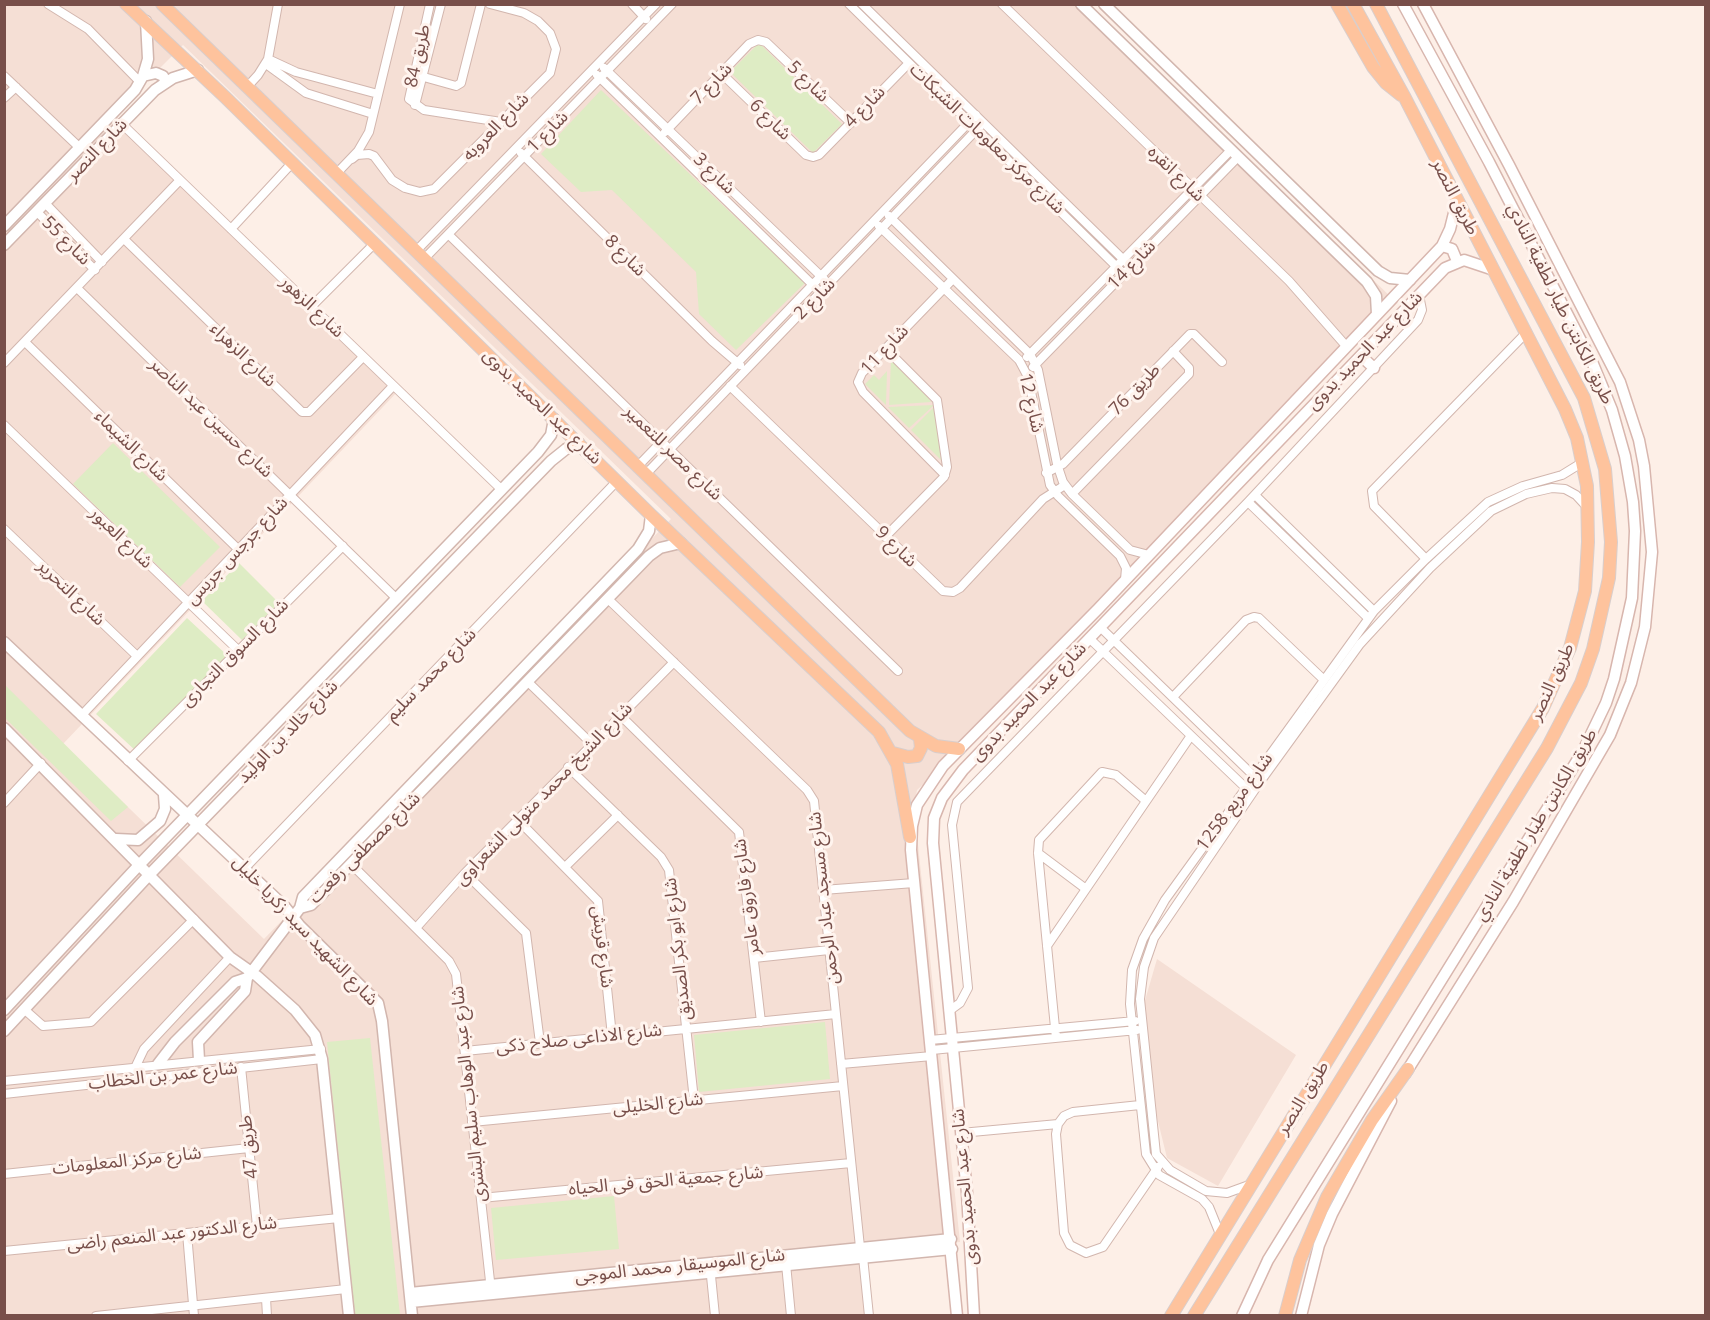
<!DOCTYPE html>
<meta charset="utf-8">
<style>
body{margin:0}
#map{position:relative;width:1710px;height:1320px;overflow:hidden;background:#fdefe7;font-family:"Open Sans",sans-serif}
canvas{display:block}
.frame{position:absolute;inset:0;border:6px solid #784f4a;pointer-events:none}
</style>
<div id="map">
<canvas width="1710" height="1320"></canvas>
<div class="frame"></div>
</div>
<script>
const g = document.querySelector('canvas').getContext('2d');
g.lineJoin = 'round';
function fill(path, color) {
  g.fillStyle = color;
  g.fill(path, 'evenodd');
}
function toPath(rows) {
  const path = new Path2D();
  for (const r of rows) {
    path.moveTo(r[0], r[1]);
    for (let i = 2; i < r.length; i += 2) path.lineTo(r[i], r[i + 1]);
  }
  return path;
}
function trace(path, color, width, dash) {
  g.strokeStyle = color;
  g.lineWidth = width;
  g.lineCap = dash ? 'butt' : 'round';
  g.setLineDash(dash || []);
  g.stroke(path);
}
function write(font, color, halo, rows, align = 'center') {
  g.font = font + ' "Open Sans","Noto Sans Arabic",sans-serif';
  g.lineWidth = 6;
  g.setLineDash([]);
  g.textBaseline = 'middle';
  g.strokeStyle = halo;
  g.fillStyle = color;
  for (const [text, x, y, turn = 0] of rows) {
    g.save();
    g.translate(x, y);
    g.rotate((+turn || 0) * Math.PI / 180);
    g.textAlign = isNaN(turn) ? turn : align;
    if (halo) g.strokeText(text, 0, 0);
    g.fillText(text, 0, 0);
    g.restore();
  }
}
fill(toPath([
 [5,5,1090,5,1397,303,938,776,930,778,917,790,914,807,960,1242,861,1252,867,1315,5,1316],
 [183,45,671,519,264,939,63,744,400,389,114,114],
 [1157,959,1296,1055,1218,1186,1167,1158,1155,1109,1144,1004]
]), '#f5dfd5');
fill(toPath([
 [759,43,842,124,813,153,730,72],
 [601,90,805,283,736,350,699,314,696,272,612,190,581,192,541,154],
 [891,360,927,396,931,402,889,405],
 [887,371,886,405,865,384,874,375,879,380],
 [934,405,909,428,888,407],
 [935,406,941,460,911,430],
 [113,443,220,547,180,587,73,484],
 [239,563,279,603,242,640,202,601],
 [187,618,228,656,137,752,96,714],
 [5,685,128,807,111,821,5,718],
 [825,1022,830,1079,699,1092,694,1035],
 [370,1038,400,1315,355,1315,327,1042],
 [614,1196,619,1249,496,1260,491,1208]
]), '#deecc4');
const minor = toPath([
 [48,4,88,29,140,82],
 [430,4,409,99,424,110,501,122],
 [632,4,646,19],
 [849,4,1124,274],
 [862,4,1131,267],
 [1002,4,1289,281,1347,347],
 [268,59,296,72,378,94],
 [266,64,306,93,373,114],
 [604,68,824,279],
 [721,73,806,155,813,157,819,155,909,63],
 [413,74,456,86,461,83,481,4],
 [597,75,816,288],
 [4,76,80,148],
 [247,87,258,75,268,59,278,4],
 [4,98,16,87],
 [415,105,441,4],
 [122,124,502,490],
 [665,132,749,44,758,40,766,42,851,123],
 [521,153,712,341,740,365],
 [352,159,357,155,369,154,374,156,392,180,405,188,420,192,434,189,550,73,556,49,550,33,538,21,524,13,490,4],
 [336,174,358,151,369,132,400,4],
 [45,203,102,262],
 [37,212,95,270],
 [889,216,1030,354,1038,370,1057,464,1063,482,1072,494,1130,550,1149,555],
 [879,226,1019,360,1028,377,1050,485,1058,496,1120,556,1126,568,1125,580],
 [231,229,293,162],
 [449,235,898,671],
 [124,239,302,412,309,412,363,357],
 [416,251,656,4],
 [424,259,672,4],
 [77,288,397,599],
 [311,307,375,243],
 [25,342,238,549],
 [885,348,937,400,947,467,944,477,885,537],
 [1027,357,1231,150],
 [4,363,180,180],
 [1033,367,1238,157],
 [730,386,943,591,953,592,960,588,1043,499,1065,485],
 [4,425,238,650],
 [638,466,976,115],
 [1046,473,1063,464,1190,334,1194,334,1222,362],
 [646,474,983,123],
 [945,475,863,392,858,382,862,373,953,279],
 [1072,494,1189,374,1189,368,1173,351],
 [1255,495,1374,611],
 [1248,502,1368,618],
 [4,529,137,656],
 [1426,559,1374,506,1372,491,1526,333],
 [608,599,807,790,814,801,860,1247],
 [1100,627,1258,780],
 [1089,638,1249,791],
 [528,682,591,743],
 [1173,697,1246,620,1254,617,1259,618,1323,679],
 [620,715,739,832,761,1022],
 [81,716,393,386],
 [128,761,343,546],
 [568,767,661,857,669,870,694,1100],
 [4,803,41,763],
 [517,819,598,901,612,1036],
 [1038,853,1086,889],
 [351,864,449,961,456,974,491,1290],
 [565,867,618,815],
 [245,868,617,481],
 [465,873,526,933,540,1043],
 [823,890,914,883],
 [416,928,465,873,674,662],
 [1047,946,1190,737],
 [754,958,829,950],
 [25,1010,43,1026,91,1022,194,919],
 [949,1011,960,1003,968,988,952,825,957,802,1248,502,1418,320,1422,310,1419,295],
 [1056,1038,1038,853,1039,840,1102,772,1116,775,1146,801],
 [930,1040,1135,1021],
 [932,1050,1137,1030],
 [465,1051,836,1014],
 [841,1064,932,1056],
 [241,1067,257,1226],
 [134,1070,144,1049,230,957],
 [4,1081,321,1049],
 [4,1094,322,1059],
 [1140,1105,1073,1112,1064,1116,1058,1124,1056,1134,1064,1233,1070,1245,1086,1253,1103,1247,1158,1167],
 [472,1122,843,1086],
 [961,1133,1058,1124],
 [4,1174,249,1148],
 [1249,1185,1227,1193,1206,1191,1170,1170,1156,1154,1140,999,1144,967,1154,938,1260,782,1360,644,1430,568,1491,511,1526,494,1552,488,1565,489,1576,495,1588,508],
 [481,1198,851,1163],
 [187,1233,194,1316],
 [1220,1234,1209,1207,1202,1199,1159,1175,1146,1154,1130,1004,1132,970,1143,939,1165,900,1374,611,1426,559,1488,502,1523,486,1562,475,1583,462],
 [4,1251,339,1218],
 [863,1257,869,1316],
 [786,1264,791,1316],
 [710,1266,715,1316],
 [266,1298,267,1316],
 [96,1316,346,1289]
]);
const tertiary = toPath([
 [1081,4,1367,282,1376,296,1377,314],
 [1104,4,1378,271,1390,278,1410,280],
 [143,76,156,73,163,76,166,82],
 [4,226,135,90,143,76,148,59,146,21],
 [4,245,155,90,173,78,198,70],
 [4,642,285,907,300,926,378,1003,382,1021,412,1316],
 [4,728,230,957,257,976,295,1010,315,1035,322,1059,349,1316],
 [116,839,138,840,160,821,165,809,164,795],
 [300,908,311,905,649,556,660,548,681,543],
 [247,978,300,908,303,897,638,549,649,531,651,515],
 [4,1010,140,864,538,452,551,435,554,419],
 [4,1031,150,874,551,461,566,449,579,443],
 [199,1060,198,1042,245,991,247,978],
 [158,1064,175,1042,235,982,247,978],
 [410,1293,951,1239],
 [411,1302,952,1249]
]);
const secondary = toPath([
 [1442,246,1452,249,1457,261],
 [1361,356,1374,368],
 [1405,1074,1513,902,1610,735,1631,683,1645,627,1652,552,1644,466,1639,440,1620,382,1509,165,1423,4],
 [957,1316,911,850,912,826,917,805,943,766,1098,609,1442,246,1450,229,1457,201],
 [974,1316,967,1193,933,843,934,818,942,798,963,770,1445,268,1464,260,1491,269],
 [1242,1316,1268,1260,1583,751,1606,703,1614,679,1632,598,1635,531,1633,502,1625,456,1612,410,1593,364,1489,162,1403,4],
 [1301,1316,1319,1245,1332,1214,1391,1101]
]);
const primary = toPath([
 [126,4,225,97,651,515,879,732,897,764,910,837],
 [162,4,910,731,936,746,959,749],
 [1337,4,1373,67,1386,83,1401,95],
 [893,753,908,757,917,756,921,748,920,739],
 [1171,1316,1543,708,1570,648,1585,591,1588,542,1587,486,1577,438,1565,409,1405,98,1353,4],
 [1194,1316,1547,748,1581,683,1593,649,1609,578,1611,542,1605,469,1584,398,1376,4],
 [1285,1316,1300,1260,1327,1197,1372,1120,1408,1069]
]);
trace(minor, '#d2b6ae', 10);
trace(tertiary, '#d2b6ae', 13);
trace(secondary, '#d8b6ae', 13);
trace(primary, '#d9cecc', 14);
trace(minor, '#fff', 8);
trace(tertiary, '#fff', 10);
trace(secondary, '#fff', 10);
trace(primary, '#fec39d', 12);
write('18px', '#784f4a', '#fff4ee', [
 ["طريق 84",418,56,-78],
 ["شارع 5",808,82,44],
 ["شارع 7",712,84,-46],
 ["شارع 4",865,107,-46],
 ["شارع 6",770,120,44],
 ["شارع العروبه",496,127,-46],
 ["شارع 1",548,132,-46],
 ["شارع مركز معلومات الشبكات",987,139,44],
 ["شارع النصر",97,150,-46],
 ["شارع 3",714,174,44],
 ["شارع انقره",1176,174,44],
 ["طريق النصر",1455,197,63],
 ["شارع 55",66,241,45],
 ["شارع 8",625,256,45],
 ["شارع 14",1132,265,-46],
 ["شارع 2",815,299,-46],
 ["طريق الكابتن طيار لطفية النادي",1560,304,64],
 ["شارع الزهور",312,307,44],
 ["شارع 11",885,350,-47],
 ["شارع عبد الحميد بدوى",1365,351,-46],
 ["شارع الزهراء",243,355,44],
 ["طريق 76",1135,390,-46],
 ["شارع 12",1031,403,77],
 ["شارع عبد الحميد بدوى",542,407,44],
 ["شارع حسين عبد الناصر",211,418,44],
 ["شارع الشيماء",131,446,44],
 ["شارع مصر للتعمير",673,453,44],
 ["شارع العبور",121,538,44],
 ["شارع 9",896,547,44],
 ["شارع جرجس جريس",237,551,-47],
 ["شارع التحرير",71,593,44],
 ["شارع السوق التجارى",235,653,-45],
 ["شارع محمد سليم",431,675,-46],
 ["طريق النصر",1552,682,-65],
 ["شارع عبد الحميد بدوى",1029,702,-46],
 ["شارع خالد بن الوليد",288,732,-46],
 ["شارع الشيخ محمد متولى الشعراوى",544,794,-46],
 ["شارع مربع 1258",1235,802,-54],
 ["طريق الكابتن طيار لطفية النادي",1536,825,-59],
 ["شارع مصطفى رفعت",365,848,-45],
 ["شارع فاروق عامر",747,897,-97],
 ["شارع مسجد عباد الرحمن",824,898,-96],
 ["شارع الشهيد سيد زكريا خليل",305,931,46],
 ["شارع قريش",602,947,83],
 ["شارع ابو بكر الصديق",678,949,-96],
 ["شارع الاذاعى صلاح ذكى",579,1039,-6],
 ["شارع عمر بن الخطاب",163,1076,-6],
 ["شارع عبد الوهاب سليم البشرى",469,1094,-96],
 ["طريق النصر",1303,1098,-58],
 ["شارع الخليلى",658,1104,-6],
 ["طريق 47",249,1147,-96],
 ["شارع مركز المعلومات",127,1161,-6],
 ["شارع جمعية الحق فى الحياه",666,1181,-5],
 ["شارع عبد الحميد بدوى",965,1187,-95],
 ["شارع الدكتور عبد المنعم راضى",172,1234,-6],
 ["شارع الموسيقار محمد الموجى",680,1266,-6]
]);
</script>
